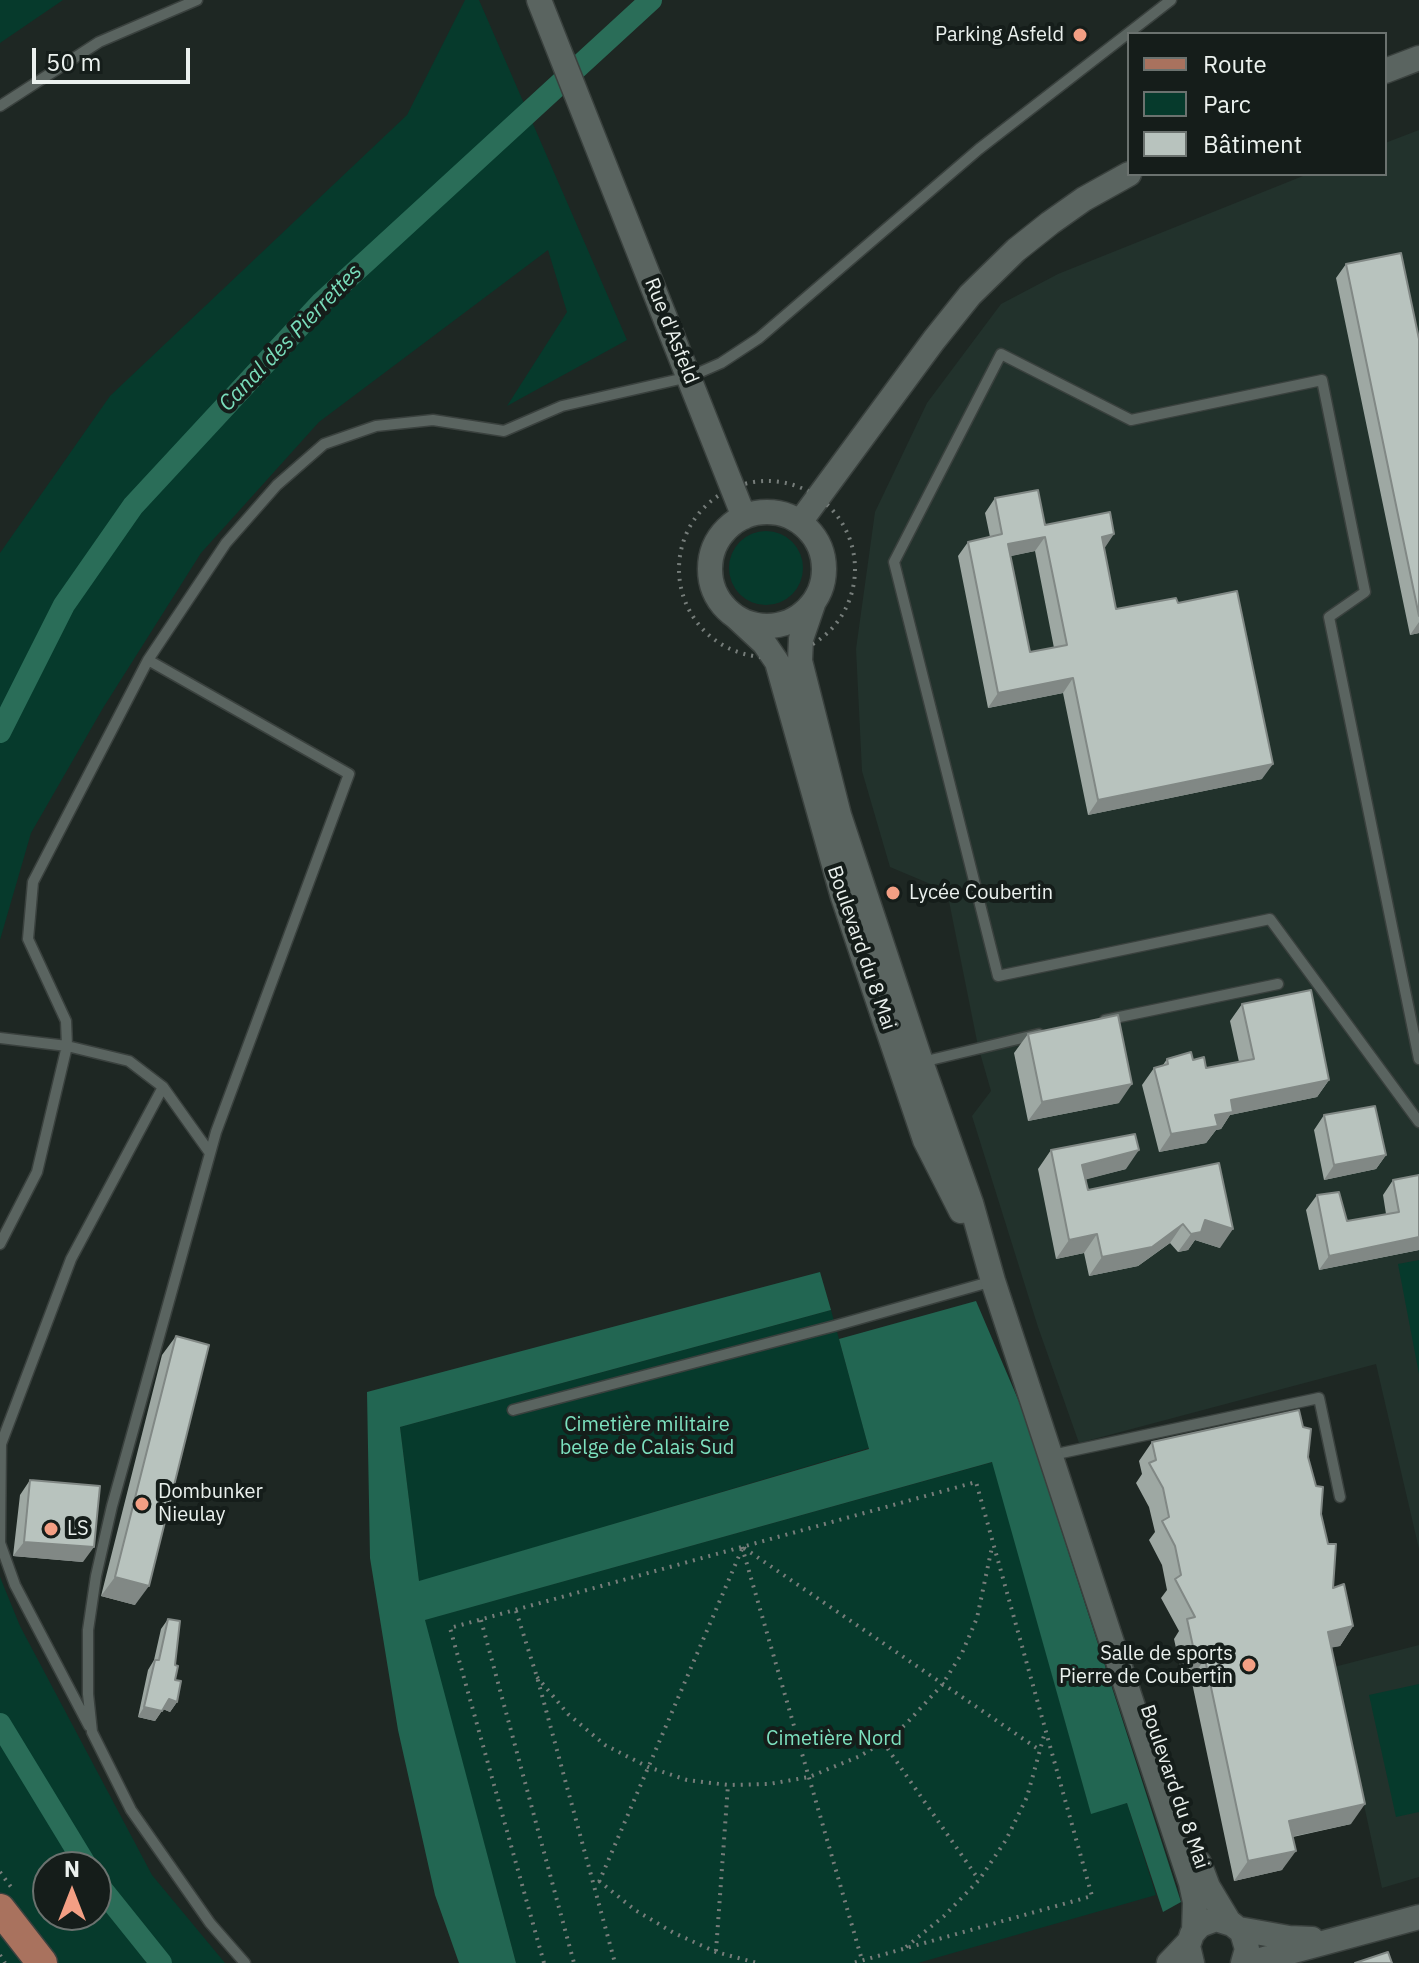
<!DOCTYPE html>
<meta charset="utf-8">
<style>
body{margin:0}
#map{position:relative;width:1419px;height:1963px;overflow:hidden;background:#1e2723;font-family:"IBM Plex Sans",sans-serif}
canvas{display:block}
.legend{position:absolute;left:1127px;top:32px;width:260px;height:144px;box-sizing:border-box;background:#151d1a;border:2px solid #6b726f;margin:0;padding:10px 14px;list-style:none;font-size:24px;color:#ebf1ee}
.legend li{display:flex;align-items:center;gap:16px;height:40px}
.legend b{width:40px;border:2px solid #6b726f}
.north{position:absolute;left:32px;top:1851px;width:80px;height:80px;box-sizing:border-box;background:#151d1a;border:2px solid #6b726f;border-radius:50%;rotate:0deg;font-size:22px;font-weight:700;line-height:32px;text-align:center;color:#ebf1ee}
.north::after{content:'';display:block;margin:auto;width:28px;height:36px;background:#f39f84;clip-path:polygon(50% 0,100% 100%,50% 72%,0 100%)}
.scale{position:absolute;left:32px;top:48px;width:158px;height:36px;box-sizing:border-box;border:4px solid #ebf1ee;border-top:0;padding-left:10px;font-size:24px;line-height:28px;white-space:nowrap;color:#ebf1ee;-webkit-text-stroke:6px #151d1a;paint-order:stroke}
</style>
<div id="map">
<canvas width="1419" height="1963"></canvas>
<ul class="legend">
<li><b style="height:10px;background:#a9725e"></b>Route</li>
<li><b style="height:22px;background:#063a2c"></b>Parc</li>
<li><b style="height:22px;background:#b8c3be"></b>Bâtiment</li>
</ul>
<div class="north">N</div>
<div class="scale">50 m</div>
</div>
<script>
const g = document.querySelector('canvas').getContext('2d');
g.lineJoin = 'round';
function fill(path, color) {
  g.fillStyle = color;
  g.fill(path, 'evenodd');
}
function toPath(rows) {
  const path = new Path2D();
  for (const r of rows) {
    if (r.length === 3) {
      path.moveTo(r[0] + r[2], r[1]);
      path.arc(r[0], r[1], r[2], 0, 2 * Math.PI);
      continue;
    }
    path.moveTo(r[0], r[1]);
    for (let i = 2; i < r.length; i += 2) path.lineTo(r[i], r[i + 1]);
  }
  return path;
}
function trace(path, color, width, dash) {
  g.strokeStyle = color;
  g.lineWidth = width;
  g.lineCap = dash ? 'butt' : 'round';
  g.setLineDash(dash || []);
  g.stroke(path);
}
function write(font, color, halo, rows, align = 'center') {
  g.font = font + ' "IBM Plex Sans",sans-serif';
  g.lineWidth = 8;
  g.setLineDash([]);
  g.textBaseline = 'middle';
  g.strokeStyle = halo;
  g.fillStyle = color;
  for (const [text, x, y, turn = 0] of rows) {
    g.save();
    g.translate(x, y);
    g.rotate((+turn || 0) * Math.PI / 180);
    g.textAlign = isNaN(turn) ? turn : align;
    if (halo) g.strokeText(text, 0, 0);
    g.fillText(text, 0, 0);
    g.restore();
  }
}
fill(toPath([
 [1419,130,1419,1549,1376,1364,1079,1443,1038,1327,972,1116,991,1091,978,1046,947,891,890,867,862,771,856,649,875,512,927,403,1001,304,1058,274,1308,174,1385,174,1385,143],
 [1419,1645,1419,1877,1382,1888,1334,1667]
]), '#22322c');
fill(toPath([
 [0,0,63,0,0,43],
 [465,0,479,0,627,340,507,406,567,312,548,250,319,422,201,553,103,708,31,833,0,940,0,553,110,396,407,115],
 [766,568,37],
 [1419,1260,1419,1374,1398,1264],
 [831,1310,869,1448,419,1582,400,1427],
 [993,1462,1091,1813,1127,1803,1156,1895,918,1963,516,1963,424,1620],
 [0,1577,20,1626,152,1875,225,1963,0,1963],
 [48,1867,96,1867,96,1915,48,1915],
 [1419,1684,1419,1812,1396,1817,1369,1695]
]), '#063a2c');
fill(toPath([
 [820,1272,831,1310,400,1427,419,1581,869,1449,839,1339,976,1301,1023,1411,1181,1902,1163,1912,1127,1803,1091,1814,992,1462,425,1620,516,1963,459,1963,435,1895,398,1730,370,1558,367,1392]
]), '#226652');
trace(toPath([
 [0,732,64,605,133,506,322,302,651,0],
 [0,1724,87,1867],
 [96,1882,161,1963]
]), '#2a6d58', 22);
const service = toPath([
 [0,106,99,42,197,0],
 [1105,1020,1278,984],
 [0,1038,67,1046,66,1021,28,939,33,882,148,660],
 [1419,1059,1329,617,1365,592,1322,380,1131,420,1001,354,894,562,998,976,1270,919,1419,1122],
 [922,1062,1039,1034],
 [0,1244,37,1172,67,1046,129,1061,163,1087,210,1153],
 [513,1410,834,1326,993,1281],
 [1052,1455,1319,1398,1340,1497],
 [0,1543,1,1444,71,1259,163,1087],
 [0,1543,15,1585,89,1726],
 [245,1963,210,1923,131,1810,92,1732,88,1694,88,1630,96,1576,112,1506,216,1132,349,774,148,660,226,543,277,485,324,444,376,426,433,420,504,431,562,406,689,377,721,363,759,338,979,149,1171,0]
]);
const tertiary = toPath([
 [539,0,744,517],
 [1385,71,1419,58],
 [767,569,57],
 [800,522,934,340,970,295,1016,250,1050,223,1084,199,1129,174],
 [813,604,801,639,800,661,839,815,921,1062,971,1203,993,1281,1191,1883,1195,1902,1194,1931],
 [736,617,764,643,777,662,843,897,925,1140,961,1211],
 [1199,1863,1208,1887,1229,1922],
 [1239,1929,1289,1938,1312,1939],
 [1169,1963,1189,1942],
 [1192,1963,1188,1946,1192,1934,1200,1925,1216,1919,1232,1924,1242,1932,1247,1949,1243,1963],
 [1249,1963,1419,1917]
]);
const primary = toPath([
 [0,1909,42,1963]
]);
trace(service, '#3a413e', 13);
trace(tertiary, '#3a413e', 27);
trace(primary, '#3a413e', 33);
trace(toPath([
 [767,569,88],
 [742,1547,862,1960],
 [744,1548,1041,1751],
 [516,1611,537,1677,615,1963],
 [481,1620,574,1963],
 [537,1677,568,1714,605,1745,648,1767,687,1780,728,1785,769,1784,809,1777,860,1756,883,1742,905,1725,942,1685,962,1653,977,1618,992,1547],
 [883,1742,979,1880],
 [0,1872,11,1887],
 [599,1881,635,1910,674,1933,716,1952,757,1963],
 [599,1882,742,1549],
 [906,1947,944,1916,979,1880,1006,1840,1027,1797,1045,1732],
 [716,1951,728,1785],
 [0,1955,5,1963],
 [544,1963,450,1628,976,1482,1092,1896,853,1963]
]), '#767d7a', 4, [2, 6]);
trace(service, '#5a6460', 10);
trace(tertiary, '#5a6460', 24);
trace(primary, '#a9725e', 30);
fill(toPath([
 [1346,264,1419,339,1419,633,1410,635,1336,278],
 [995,498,1045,525,1104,549,1116,609,1178,603,1262,779,1088,815,1063,693,988,708,958,556,968,542,990,537,985,513],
 [1035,551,1054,648,1030,652,1010,556],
 [1242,1004,1329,1080,1317,1097,1230,1115,1221,1129,1216,1130,1206,1143,1159,1152,1142,1085,1154,1068,1163,1065,1167,1059,1193,1060,1206,1068,1239,1062,1230,1021],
 [1028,1034,1119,1103,1028,1121,1014,1053],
 [1324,1115,1386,1155,1376,1169,1324,1180,1314,1130],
 [1051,1150,1126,1169,1086,1179,1088,1190,1219,1163,1220,1248,1195,1240,1188,1250,1178,1252,1170,1243,1138,1266,1089,1276,1084,1253,1056,1259,1038,1169],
 [1393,1180,1419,1250,1319,1270,1306,1210,1317,1195,1347,1221,1386,1214,1383,1195],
 [176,1336,135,1605,101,1596,162,1355],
 [1152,1442,1308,1457,1321,1514,1333,1588,1353,1626,1340,1646,1332,1647,1351,1824,1293,1837,1282,1870,1234,1881,1191,1678,1183,1680,1174,1639,1179,1631,1161,1598,1167,1590,1162,1565,1149,1540,1155,1532,1149,1507,1136,1483,1142,1474,1139,1461],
 [30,1480,83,1562,13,1556,20,1495],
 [168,1619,175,1665,177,1702,170,1712,163,1709,155,1721,138,1717,148,1670,154,1660,161,1629]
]), '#9ea8a3');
fill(toPath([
 [1114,534,1104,549,1102,537],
 [1045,537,1035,551,998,559,1008,544],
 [1419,622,1419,633,1410,635],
 [1073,678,1063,693,988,708,998,693],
 [1273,764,1262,779,1088,815,1098,800],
 [1329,1080,1317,1097,1230,1115,1221,1129,1216,1130,1206,1143,1159,1152,1171,1134,1215,1115,1231,1100],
 [1132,1084,1119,1103,1028,1121,1042,1102],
 [1139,1150,1126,1169,1069,1184,1082,1165],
 [1386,1155,1376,1169,1324,1180,1334,1165],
 [1205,1220,1233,1229,1220,1248,1195,1240,1188,1250,1178,1252,1191,1234],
 [1183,1224,1170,1243,1138,1266,1089,1276,1102,1257],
 [1097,1234,1084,1253,1056,1259,1069,1240],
 [1419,1237,1419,1250,1319,1270,1329,1256],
 [24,1542,94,1547,83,1562,13,1556],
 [115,1577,149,1586,135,1605,101,1596],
 [1353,1626,1340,1646,1315,1651,1328,1632],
 [1205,1659,1191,1678,1183,1680,1196,1660],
 [169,1699,177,1702,170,1712,163,1709],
 [144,1707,162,1711,155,1721,138,1717],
 [1365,1804,1351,1824,1276,1840,1289,1821],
 [1296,1851,1282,1870,1234,1881,1248,1861]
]), '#818885');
const building = toPath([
 [1401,253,1419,339,1419,616,1346,264,1401,253],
 [1038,490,1045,525,1110,512,1114,534,1102,537,1116,609,1176,598,1178,603,1237,591,1273,764,1098,800,1073,678,998,693,968,542,1002,534,995,498,1038,490],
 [1045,537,1067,645,1030,652,1008,544,1045,537],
 [1311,990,1329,1080,1231,1100,1233,1112,1215,1115,1218,1126,1171,1134,1154,1068,1168,1064,1167,1059,1191,1052,1193,1060,1204,1057,1206,1068,1254,1059,1242,1004,1311,990],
 [1118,1015,1132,1084,1042,1102,1028,1034,1118,1015],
 [1375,1106,1386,1155,1334,1165,1324,1115,1375,1106],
 [1135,1134,1139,1150,1082,1165,1088,1190,1219,1163,1233,1229,1205,1220,1201,1232,1191,1234,1183,1224,1152,1247,1102,1257,1097,1234,1069,1240,1051,1150,1135,1134],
 [1419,1175,1419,1237,1329,1256,1317,1195,1339,1192,1347,1221,1399,1212,1393,1180,1419,1175],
 [176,1336,209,1345,149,1586,115,1577,176,1336],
 [1299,1410,1303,1427,1311,1429,1308,1457,1316,1486,1323,1487,1321,1514,1328,1544,1336,1544,1333,1588,1344,1584,1353,1626,1328,1632,1365,1804,1289,1821,1296,1851,1248,1861,1205,1659,1196,1660,1187,1619,1195,1617,1175,1579,1181,1575,1175,1546,1162,1521,1169,1517,1163,1488,1149,1463,1156,1460,1152,1442,1299,1410],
 [30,1480,100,1486,94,1547,24,1542,30,1480],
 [168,1619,180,1621,175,1665,178,1666,175,1680,181,1681,177,1702,169,1699,162,1711,144,1707,155,1660,159,1660,168,1619],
 [1388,1952,1392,1963,1355,1963,1388,1952]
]);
fill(building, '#b8c3be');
trace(building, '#818885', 2);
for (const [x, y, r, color] of [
 [1080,35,8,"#f39f84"],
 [893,893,8,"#f39f84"],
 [142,1504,8,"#f39f84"],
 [51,1529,8,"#f39f84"],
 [1249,1665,8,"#f39f84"]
]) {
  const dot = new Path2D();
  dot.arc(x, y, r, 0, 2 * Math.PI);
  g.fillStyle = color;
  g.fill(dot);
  trace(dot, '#151d1a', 3);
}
write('20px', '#ebf1ee', '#151d1a', [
 ["Parking Asfeld",1064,35,"right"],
 ["Lycée Coubertin",909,893],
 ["Dombunker",158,1492],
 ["Nieulay",158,1515],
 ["LS",67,1529],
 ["Salle de sports",1233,1654,"right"],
 ["Pierre de Coubertin",1233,1677,"right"]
], 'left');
write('20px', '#ebf1ee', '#151d1a', [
 ["Rue d'Asfeld",671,331,68],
 ["Boulevard du 8 Mai",861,948,71],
 ["Boulevard du 8 Mai",1174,1787,71]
]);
write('20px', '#7de1bf', '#151d1a', [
 ["Cimetière militaire",647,1425],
 ["belge de Calais Sud",647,1448],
 ["Cimetière Nord",834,1739]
]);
write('italic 22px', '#79ddbb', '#151d1a', [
 ["Canal des Pierrettes",291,338,-46]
]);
</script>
